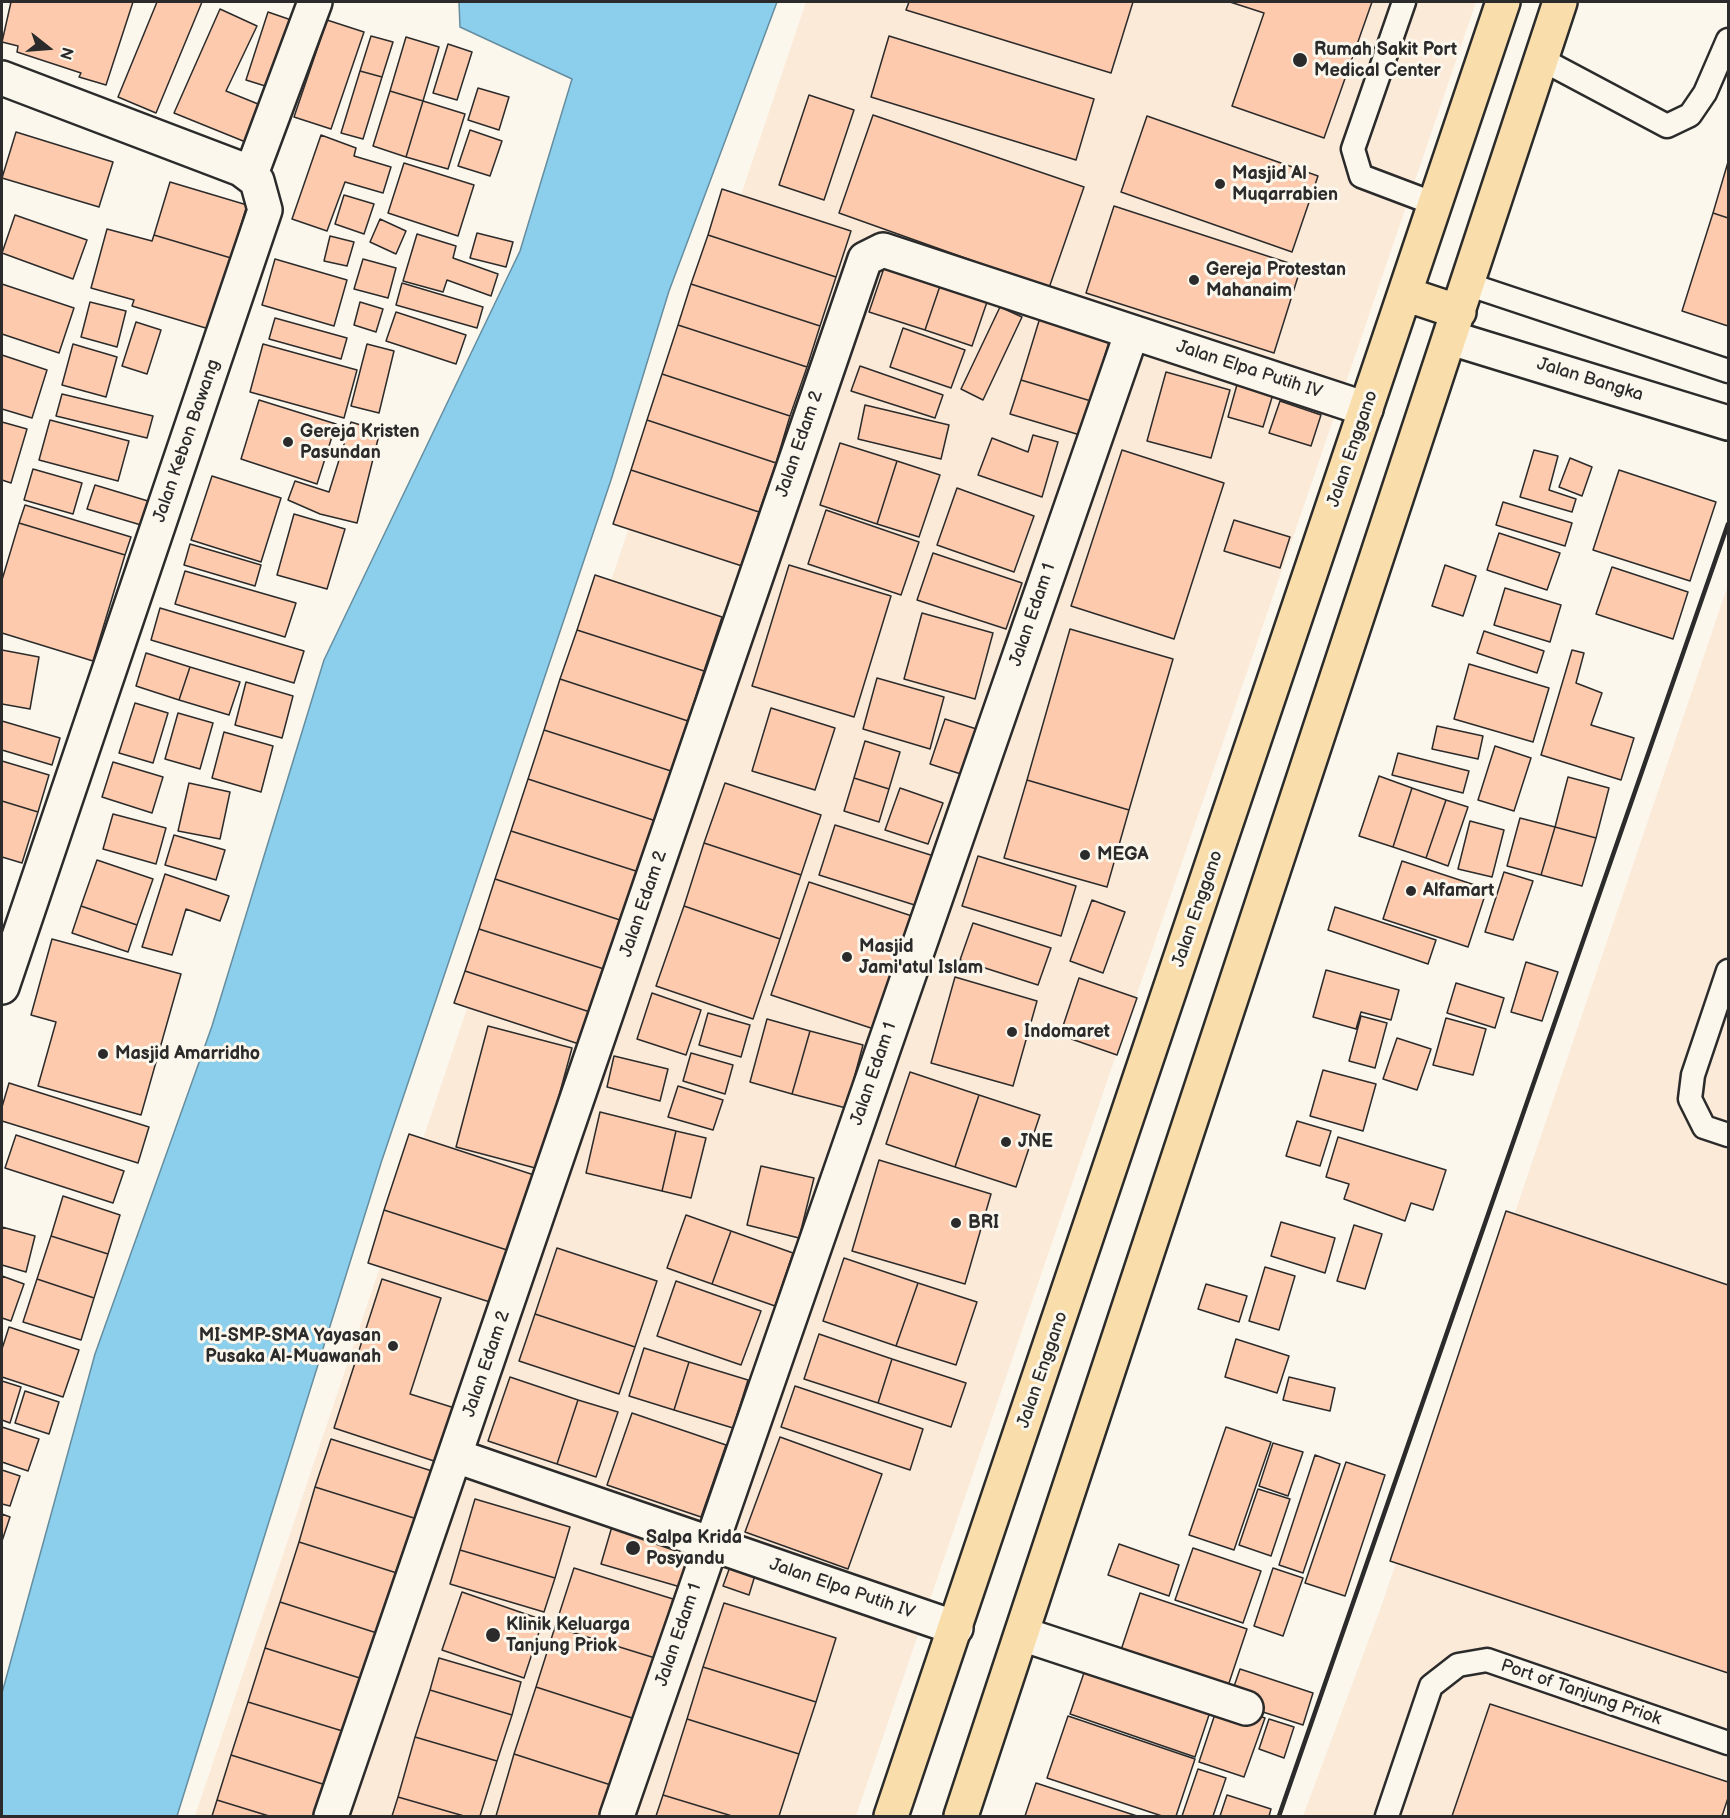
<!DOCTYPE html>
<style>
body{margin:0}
#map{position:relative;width:1730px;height:1818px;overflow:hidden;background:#fbf7ec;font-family:"Balsamiq Sans",sans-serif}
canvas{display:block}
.frame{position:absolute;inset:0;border:3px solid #2b2b2b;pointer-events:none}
.north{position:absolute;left:18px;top:18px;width:60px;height:60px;-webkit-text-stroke:4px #fbf7ec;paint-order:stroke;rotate:107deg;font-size:16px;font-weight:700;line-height:24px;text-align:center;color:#2b2b2b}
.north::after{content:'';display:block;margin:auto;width:21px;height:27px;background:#2b2b2b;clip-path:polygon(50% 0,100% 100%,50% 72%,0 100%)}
</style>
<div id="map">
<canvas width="1730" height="1818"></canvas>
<div class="frame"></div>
<div class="north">N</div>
</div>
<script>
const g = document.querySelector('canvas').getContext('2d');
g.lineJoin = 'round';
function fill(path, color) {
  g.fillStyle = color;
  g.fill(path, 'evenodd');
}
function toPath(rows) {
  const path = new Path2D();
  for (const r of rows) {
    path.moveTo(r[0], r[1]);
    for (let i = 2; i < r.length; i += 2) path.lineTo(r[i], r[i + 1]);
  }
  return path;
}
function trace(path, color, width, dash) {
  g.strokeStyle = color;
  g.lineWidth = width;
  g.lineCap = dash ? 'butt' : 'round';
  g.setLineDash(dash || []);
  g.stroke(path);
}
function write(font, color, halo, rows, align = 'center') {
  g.font = font + ' "Balsamiq Sans",sans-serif';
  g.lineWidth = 6;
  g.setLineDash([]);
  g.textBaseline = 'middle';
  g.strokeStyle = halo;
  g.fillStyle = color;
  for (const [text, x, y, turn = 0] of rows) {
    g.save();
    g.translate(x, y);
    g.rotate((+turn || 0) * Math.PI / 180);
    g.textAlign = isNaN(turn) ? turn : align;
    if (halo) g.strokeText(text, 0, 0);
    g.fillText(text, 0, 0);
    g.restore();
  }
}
fill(toPath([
 [806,2,1476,2,856,1816,195,1816],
 [1728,585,1728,1816,1303,1816,1381,1607]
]), '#fcead9');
const water = toPath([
 [459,2,777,2,669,291,611,480,381,1163,177,1816,2,1816,2,1693,95,1354,212,1026,324,660,520,251,572,79,460,27,459,2]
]);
fill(water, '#8bcfec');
trace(water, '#658d9f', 1.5);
const building = toPath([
 [11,2,133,2,106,85,79,77,81,73,17,52,18,46,2,42,11,2],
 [157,2,202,2,156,113,118,97,157,2],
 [909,2,1133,2,1111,73,906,10,909,2],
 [1230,2,1372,2,1324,138,1232,106,1264,13,1230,2],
 [220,9,257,26,226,91,268,108,253,145,174,113,220,9],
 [268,12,300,23,278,90,246,80,268,12],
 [327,20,364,32,331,129,294,117,327,20],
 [371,36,393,42,382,77,360,71,371,36],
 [889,36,1094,99,1076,160,871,97,889,36],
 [406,37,439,47,423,101,390,91,406,37],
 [448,44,472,52,457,100,433,93,448,44],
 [360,71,382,77,363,139,341,133,360,71],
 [478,88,509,97,499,130,468,120,478,88],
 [390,91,423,101,406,157,373,146,390,91],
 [809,95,854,110,824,200,779,185,809,95],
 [423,101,465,114,448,169,406,157,423,101],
 [873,115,1084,187,1049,288,839,213,873,115],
 [1147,116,1318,176,1292,252,1121,192,1147,116],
 [470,130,502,141,490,176,458,166,470,130],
 [16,132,113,162,99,207,2,178,16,132],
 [321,135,356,148,354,156,391,167,383,193,345,182,327,231,292,219,321,135],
 [1728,162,1728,218,1713,213,1728,162],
 [404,163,474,185,458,236,388,213,404,163],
 [170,182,247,205,231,258,154,235,170,182],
 [722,189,851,231,836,277,708,235,722,189],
 [344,195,374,204,364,234,335,224,344,195],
 [1114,206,1301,267,1274,353,1086,293,1114,206],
 [1713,213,1728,218,1728,326,1682,311,1713,213],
 [15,215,87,240,73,279,2,253,15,215],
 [380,219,406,231,396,254,370,242,380,219],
 [107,229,152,241,154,235,231,258,209,329,132,306,134,300,91,288,107,229],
 [477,233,513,242,506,267,470,258,477,233],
 [417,234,456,246,453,258,498,274,491,296,447,280,443,292,403,281,417,234],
 [708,235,836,277,820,326,691,284,708,235],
 [330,236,354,242,347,266,324,261,330,236],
 [275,259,347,280,334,326,262,305,275,259],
 [363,259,396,268,388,298,354,289,363,259],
 [884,268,940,286,925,330,869,312,884,268],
 [402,283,483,307,477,328,396,305,402,283],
 [2,284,74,308,59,353,2,334,2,284],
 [691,284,820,326,807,367,678,325,691,284],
 [940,286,987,302,972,346,925,330,940,286],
 [90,302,126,311,117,347,81,337,90,302],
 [360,302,383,309,376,332,354,325,360,302],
 [1000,307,1022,317,983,400,961,389,1000,307],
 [1042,311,1112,332,1091,401,1021,380,1042,311],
 [396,312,466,335,456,364,386,341,396,312],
 [275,318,347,338,341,359,269,339,275,318],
 [136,322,161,330,147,374,122,366,136,322],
 [678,325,807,367,790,416,662,374,678,325],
 [903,328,965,350,951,388,890,367,903,328],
 [73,344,117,357,106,397,62,385,73,344],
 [263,344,357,370,344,418,250,392,263,344],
 [367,344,394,351,379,413,351,406,367,344],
 [2,355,47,370,32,418,2,409,2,355],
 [860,366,943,395,935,418,851,391,860,366],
 [1166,372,1230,390,1211,458,1147,441,1166,372],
 [662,374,790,416,776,463,647,420,662,374],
 [1021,380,1091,401,1080,435,1010,414,1021,380],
 [1238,381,1274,391,1263,427,1228,417,1238,381],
 [62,394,153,416,147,438,56,416,62,394],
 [259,400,336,424,317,484,241,459,259,400],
 [1280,401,1321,415,1311,446,1269,433,1280,401],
 [865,405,949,425,941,459,858,439,865,405],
 [50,420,129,441,118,481,39,460,50,420],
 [647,420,776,463,759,512,631,470,647,420],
 [2,422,27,429,11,483,2,480,2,422],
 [351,422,380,431,357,523,320,514,288,500,295,481,329,492,351,422],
 [1033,435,1058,442,1042,497,978,475,992,438,1028,452,1033,435],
 [840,443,897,461,877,524,820,505,840,443],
 [1122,450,1224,483,1174,639,1071,606,1122,450],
 [1534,450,1558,456,1549,490,1576,499,1572,512,1520,497,1534,450],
 [1570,458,1592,467,1582,496,1559,487,1570,458],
 [897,461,940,475,919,537,877,524,897,461],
 [33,469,82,483,73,514,24,500,33,469],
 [631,470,759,512,742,566,613,524,631,470],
 [1619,470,1716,502,1690,581,1593,550,1619,470],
 [212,476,281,498,261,562,191,540,212,476],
 [95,485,148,501,141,525,87,509,95,485],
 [957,488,1034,516,1014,572,937,545,957,488],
 [1503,502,1572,523,1565,546,1496,525,1503,502],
 [25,505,131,537,125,555,19,523,25,505],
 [826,510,919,542,901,595,808,564,826,510],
 [294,514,345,529,327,589,277,575,294,514],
 [1234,520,1290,537,1280,568,1224,551,1234,520],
 [19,523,125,555,93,661,2,633,2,580,19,523],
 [1499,533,1560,553,1547,590,1487,570,1499,533],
 [190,544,261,565,255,586,184,565,190,544],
 [933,553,1022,583,1006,629,917,600,933,553],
 [789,565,891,596,854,717,752,686,789,565],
 [1445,565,1476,576,1463,616,1432,606,1445,565],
 [1612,567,1688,592,1673,639,1596,614,1612,567],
 [185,571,296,603,285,637,175,604,185,571],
 [595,575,722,617,704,671,577,630,595,575],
 [1505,588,1561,605,1550,642,1494,625,1505,588],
 [160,608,304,651,294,683,151,640,160,608],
 [922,613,993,633,975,699,904,679,922,613],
 [1070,629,1173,659,1129,810,1027,780,1070,629],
 [577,630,704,671,688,721,560,679,577,630],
 [1484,631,1544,651,1537,673,1477,653,1484,631],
 [2,650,39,657,30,709,2,704,2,650],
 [1572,650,1584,653,1576,683,1602,693,1591,725,1634,738,1621,780,1541,755,1572,650],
 [146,653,190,667,179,700,136,686,146,653],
 [1469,664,1549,688,1533,742,1454,719,1469,664],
 [190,667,240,682,229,715,179,700,190,667],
 [877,678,944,697,930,749,863,729,877,678],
 [560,679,688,721,671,771,544,730,560,679],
 [246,682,293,696,282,738,235,725,246,682],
 [135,703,168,713,153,763,119,753,135,703],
 [771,708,835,728,815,790,752,771,771,708],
 [178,713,213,723,200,769,165,759,178,713],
 [945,719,986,732,970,777,930,764,945,719],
 [2,721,60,738,52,765,2,750,2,721],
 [1437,726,1483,736,1478,759,1432,749,1437,726],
 [544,730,671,771,656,821,528,779,544,730],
 [224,732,273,746,261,792,212,778,224,732],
 [865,741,900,752,889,789,854,778,865,741],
 [1495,746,1531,758,1514,811,1478,800,1495,746],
 [1398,753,1469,771,1463,793,1392,775,1398,753],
 [2,761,49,775,38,812,2,801,2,761],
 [113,762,163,777,152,813,102,797,113,762],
 [1379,776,1412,788,1393,847,1359,836,1379,776],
 [1568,777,1609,788,1596,838,1555,827,1568,777],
 [854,778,889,789,879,822,844,811,854,778],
 [528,779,656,821,639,872,511,831,528,779],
 [1027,780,1129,810,1107,887,1004,858,1027,780],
 [189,783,230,792,220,839,178,831,189,783],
 [725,783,821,815,801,875,704,843,725,783],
 [900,788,943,803,928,844,885,830,900,788],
 [1412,788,1446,800,1426,858,1393,847,1412,788],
 [1446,800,1468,807,1448,866,1426,858,1446,800],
 [2,801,38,812,22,863,2,857,2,801],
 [113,814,166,828,156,864,103,849,113,814],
 [1520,818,1555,827,1541,875,1507,866,1520,818],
 [1470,821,1504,830,1492,877,1458,869,1470,821],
 [835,825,937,857,921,907,819,875,835,825],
 [1555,827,1596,838,1582,886,1541,875,1555,827],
 [511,831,639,872,623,921,495,879,511,831],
 [174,835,225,850,216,880,165,865,174,835],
 [704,843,801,875,780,939,684,906,704,843],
 [978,856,1076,886,1061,936,962,906,978,856],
 [97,860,153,879,137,925,81,906,97,860],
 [1402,861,1487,889,1468,947,1383,919,1402,861],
 [1504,872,1533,881,1513,940,1485,932,1504,872],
 [165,874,229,896,220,921,186,909,172,955,142,947,165,874],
 [495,879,623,921,607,970,479,929,495,879],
 [809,882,924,920,886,1033,771,995,809,882],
 [1092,900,1125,912,1103,973,1070,961,1092,900],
 [81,906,137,925,128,952,72,933,81,906],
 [684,906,780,939,753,1019,656,986,684,906],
 [1335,907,1436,940,1428,964,1328,930,1335,907],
 [973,923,1051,948,1038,985,960,960,973,923],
 [479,929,607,970,593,1013,465,971,479,929],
 [52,939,181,974,141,1115,38,1086,56,1022,31,1015,52,939],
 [1526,962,1558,972,1542,1021,1511,1012,1526,962],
 [1326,970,1399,990,1391,1020,1361,1012,1356,1029,1313,1017,1326,970],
 [465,971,593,1013,582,1045,454,1003,465,971],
 [955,977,1037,1001,1013,1086,931,1063,955,977],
 [1079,978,1137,998,1117,1055,1060,1035,1079,978],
 [1456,983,1504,998,1495,1028,1447,1013,1456,983],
 [652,993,701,1010,686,1055,637,1039,652,993],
 [708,1013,750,1025,741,1057,699,1045,708,1013],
 [1361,1016,1387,1023,1375,1068,1349,1061,1361,1016],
 [1446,1018,1486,1029,1473,1075,1433,1065,1446,1018],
 [767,1019,810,1031,792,1094,750,1082,767,1019],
 [488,1026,572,1048,539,1169,456,1147,488,1026],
 [810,1031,863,1045,846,1108,792,1094,810,1031],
 [1397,1038,1431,1049,1417,1090,1383,1079,1397,1038],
 [691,1053,733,1065,725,1094,683,1081,691,1053],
 [614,1056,668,1069,660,1101,607,1087,614,1056],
 [1323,1070,1376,1084,1363,1131,1310,1116,1323,1070],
 [910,1072,979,1095,955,1167,886,1144,910,1072],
 [9,1083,149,1127,138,1163,2,1121,2,1107,9,1083],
 [678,1086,723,1100,713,1130,668,1117,678,1086],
 [979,1095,1040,1115,1016,1187,955,1167,979,1095],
 [600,1112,676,1131,662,1191,586,1173,600,1112],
 [1297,1121,1331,1131,1320,1166,1286,1156,1297,1121],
 [676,1131,706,1138,691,1198,662,1191,676,1131],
 [409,1134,534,1175,510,1251,384,1210,409,1134],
 [16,1135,124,1171,113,1203,5,1168,16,1135],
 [1338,1137,1446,1170,1433,1210,1411,1203,1405,1221,1344,1199,1349,1184,1326,1177,1338,1137],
 [879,1160,991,1194,965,1284,852,1251,879,1160],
 [761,1166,814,1178,799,1238,747,1225,761,1166],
 [63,1196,120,1215,108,1254,51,1236,63,1196],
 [384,1210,510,1251,493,1303,368,1263,384,1210],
 [1506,1211,1728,1285,1728,1673,1390,1561,1506,1211],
 [686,1215,731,1231,712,1284,667,1268,686,1215],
 [1281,1222,1335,1238,1325,1273,1271,1256,1281,1222],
 [1354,1225,1382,1234,1365,1289,1337,1281,1354,1225],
 [2,1227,35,1236,26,1272,2,1265,2,1227],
 [731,1231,793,1253,775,1306,712,1284,731,1231],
 [51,1236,108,1254,94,1298,37,1279,51,1236],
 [557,1248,657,1281,635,1347,535,1314,557,1248],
 [844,1258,918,1283,896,1346,823,1321,844,1258],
 [1265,1267,1295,1276,1279,1330,1249,1321,1265,1267],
 [2,1276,24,1284,11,1321,2,1318,2,1276],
 [37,1279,94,1298,81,1340,23,1322,37,1279],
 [382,1279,441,1298,410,1394,461,1410,443,1464,334,1428,382,1279],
 [676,1281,761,1311,741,1365,657,1336,676,1281],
 [918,1283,977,1302,956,1365,896,1346,918,1283],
 [1206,1284,1247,1296,1239,1322,1198,1309,1206,1284],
 [535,1314,635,1347,619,1394,519,1361,535,1314],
 [9,1327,79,1350,63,1397,2,1377,2,1349,9,1327],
 [819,1334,892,1359,878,1403,804,1379,819,1334],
 [1236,1339,1289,1356,1277,1393,1225,1377,1236,1339],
 [644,1348,689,1362,674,1410,629,1396,644,1348],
 [892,1359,966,1383,951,1427,878,1403,892,1359],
 [689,1362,748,1380,733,1428,674,1410,689,1362],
 [510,1377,578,1400,557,1464,488,1441,510,1377],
 [1289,1377,1335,1388,1330,1411,1283,1400,1289,1377],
 [2,1381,21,1387,10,1423,2,1420,2,1381],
 [795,1386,923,1429,910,1470,781,1427,795,1386],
 [25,1391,59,1402,49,1434,15,1423,25,1391],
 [578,1400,618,1412,596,1477,557,1464,578,1400],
 [632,1413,726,1445,701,1517,607,1485,632,1413],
 [2,1427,39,1439,28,1471,2,1462,2,1427],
 [1226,1427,1271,1442,1234,1550,1189,1535,1226,1427],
 [780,1437,882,1474,848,1569,745,1532,780,1437],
 [331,1439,432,1471,417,1519,315,1487,331,1439],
 [1273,1443,1303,1452,1288,1496,1259,1486,1273,1443],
 [1315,1455,1340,1464,1303,1573,1279,1565,1315,1455],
 [1346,1462,1385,1475,1345,1596,1305,1583,1346,1462],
 [2,1470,20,1476,10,1506,2,1504,2,1470],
 [315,1487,417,1519,400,1574,299,1542,315,1487],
 [1258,1489,1290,1499,1271,1556,1239,1545,1258,1489],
 [475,1499,570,1527,555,1578,460,1550,475,1499],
 [2,1514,10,1517,2,1541,2,1514],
 [613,1523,695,1547,684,1588,601,1564,613,1523],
 [299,1542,400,1574,380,1634,280,1602,299,1542],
 [1119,1544,1179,1565,1169,1596,1108,1575,1119,1544],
 [1193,1548,1261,1571,1243,1623,1175,1600,1193,1548],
 [460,1550,555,1578,544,1612,450,1584,460,1550],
 [731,1564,756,1572,749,1595,723,1586,731,1564],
 [574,1568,673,1599,655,1658,555,1627,574,1568],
 [1273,1568,1303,1578,1283,1636,1254,1626,1273,1568],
 [462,1592,543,1620,524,1678,442,1650,462,1592],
 [1140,1593,1247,1629,1224,1698,1117,1662,1140,1593],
 [280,1602,380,1634,366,1680,265,1648,280,1602],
 [724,1603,836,1638,816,1702,703,1667,724,1603],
 [555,1627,655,1658,635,1719,536,1687,555,1627],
 [265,1648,366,1680,349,1733,248,1702,265,1648],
 [439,1658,521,1682,512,1715,430,1690,439,1658],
 [1089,1658,1214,1700,1195,1757,1070,1714,1089,1658],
 [703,1667,816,1702,799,1754,687,1719,703,1667],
 [1240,1669,1313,1693,1303,1725,1229,1701,1240,1669],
 [536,1687,635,1719,614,1786,514,1754,536,1687],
 [430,1690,512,1715,497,1761,415,1737,430,1690],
 [248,1702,349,1733,332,1787,231,1755,248,1702],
 [1219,1702,1265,1718,1244,1777,1199,1762,1219,1702],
 [1490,1704,1728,1782,1728,1798,1722,1816,1452,1816,1490,1704],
 [1068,1716,1195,1759,1176,1816,1162,1816,1047,1778,1068,1716],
 [687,1719,799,1754,779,1816,732,1816,663,1795,687,1719],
 [1269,1719,1294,1727,1284,1758,1259,1749,1269,1719],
 [415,1737,497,1761,480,1816,464,1816,398,1797,415,1737],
 [514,1754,614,1786,605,1816,496,1816,514,1754],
 [231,1755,332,1787,323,1816,269,1816,217,1800,231,1755],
 [1198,1769,1226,1778,1213,1816,1182,1816,1198,1769],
 [1036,1783,1137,1816,1025,1816,1036,1783],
 [663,1795,732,1816,656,1816,663,1795],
 [1227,1795,1271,1809,1269,1816,1220,1816,1227,1795],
 [398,1797,464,1816,392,1816,398,1797],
 [217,1800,269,1816,212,1816,217,1800]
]);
fill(building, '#fdcaad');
trace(building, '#2b2b2b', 1.5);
const lane = toPath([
 [1404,2,1353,149,1361,176,1435,204],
 [1541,59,1667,126,1690,115,1705,93,1728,40],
 [1467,284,1728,371],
 [1728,971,1693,1075,1690,1099,1704,1127,1728,1135],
 [1387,1816,1431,1686,1458,1665,1487,1660,1728,1743]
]);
const street = toPath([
 [2,78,241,169,257,181,265,210,2,987],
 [251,174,315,2],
 [1451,338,1728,423],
 [456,1456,956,1628],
 [1022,1634,1246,1708],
 [331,1816,865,259,883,250,1366,409],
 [617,1816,1132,332]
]);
const highway = toPath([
 [1405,294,1459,312],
 [891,1816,1503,2],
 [961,1816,1560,2]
]);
trace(lane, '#2b2b2b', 27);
trace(street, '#2b2b2b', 38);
trace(highway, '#2b2b2b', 38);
trace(lane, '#fbf7ec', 22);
trace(street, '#fbf7ec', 33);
trace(highway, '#f9deab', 33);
trace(toPath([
 [1279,1816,1728,524]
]), '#2b2b2b', 4.5);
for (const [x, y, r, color] of [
 [1300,60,8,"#2b2b2b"],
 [1220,184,6,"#2b2b2b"],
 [1194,280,6,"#2b2b2b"],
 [288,442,6,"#2b2b2b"],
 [1085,855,6,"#2b2b2b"],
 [1411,891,6,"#2b2b2b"],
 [847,957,6,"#2b2b2b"],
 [1012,1032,6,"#2b2b2b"],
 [103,1054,6,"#2b2b2b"],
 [1006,1142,6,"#2b2b2b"],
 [956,1223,6,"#2b2b2b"],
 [393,1346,6,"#2b2b2b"],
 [633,1548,8,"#2b2b2b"],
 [493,1635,8,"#2b2b2b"]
]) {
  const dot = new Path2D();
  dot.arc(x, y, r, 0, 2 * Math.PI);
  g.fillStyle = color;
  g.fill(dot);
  trace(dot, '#fbf7ec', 2);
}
write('bold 18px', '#2b2b2b', '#fbf7ec', [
 ["Rumah Sakit Port",1314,50],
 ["Medical Center",1314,71],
 ["Masjid Al",1232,174],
 ["Muqarrabien",1232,195],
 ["Gereja Protestan",1206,270],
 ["Mahanaim",1206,291],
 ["Gereja Kristen",300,432],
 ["Pasundan",300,453],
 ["MEGA",1097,855],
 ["Alfamart",1423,891],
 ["Masjid",859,947],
 ["Jami'atul Islam",859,968],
 ["Indomaret",1024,1032],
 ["Masjid Amarridho",115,1054],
 ["JNE",1018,1142],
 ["BRI",968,1223],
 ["MI-SMP-SMA Yayasan",381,1336,"right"],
 ["Pusaka Al-Muawanah",381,1357,"right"],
 ["Salpa Krida",646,1538],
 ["Posyandu",646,1559],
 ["Klinik Keluarga",506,1625],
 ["Tanjung Priok",506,1646]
], 'left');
write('18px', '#2b2b2b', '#fbf7ec', [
 ["Jalan Elpa Putih IV",1249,370,18],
 ["Jalan Bangka",1590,380,17],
 ["Jalan Kebon Bawang",187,441,-71],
 ["Jalan Edam 2",800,444,-71],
 ["Jalan Enggano",1353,449,-71],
 ["Jalan Edam 1",1033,615,-71],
 ["Jalan Edam 2",644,904,-71],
 ["Jalan Enggano",1198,909,-71],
 ["Jalan Edam 1",874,1074,-71],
 ["Jalan Edam 2",487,1364,-71],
 ["Jalan Enggano",1043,1370,-71],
 ["Jalan Elpa Putih IV",842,1589,19],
 ["Jalan Edam 1",679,1635,-71],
 ["Port of Tanjung Priok",1581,1693,19]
]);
</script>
